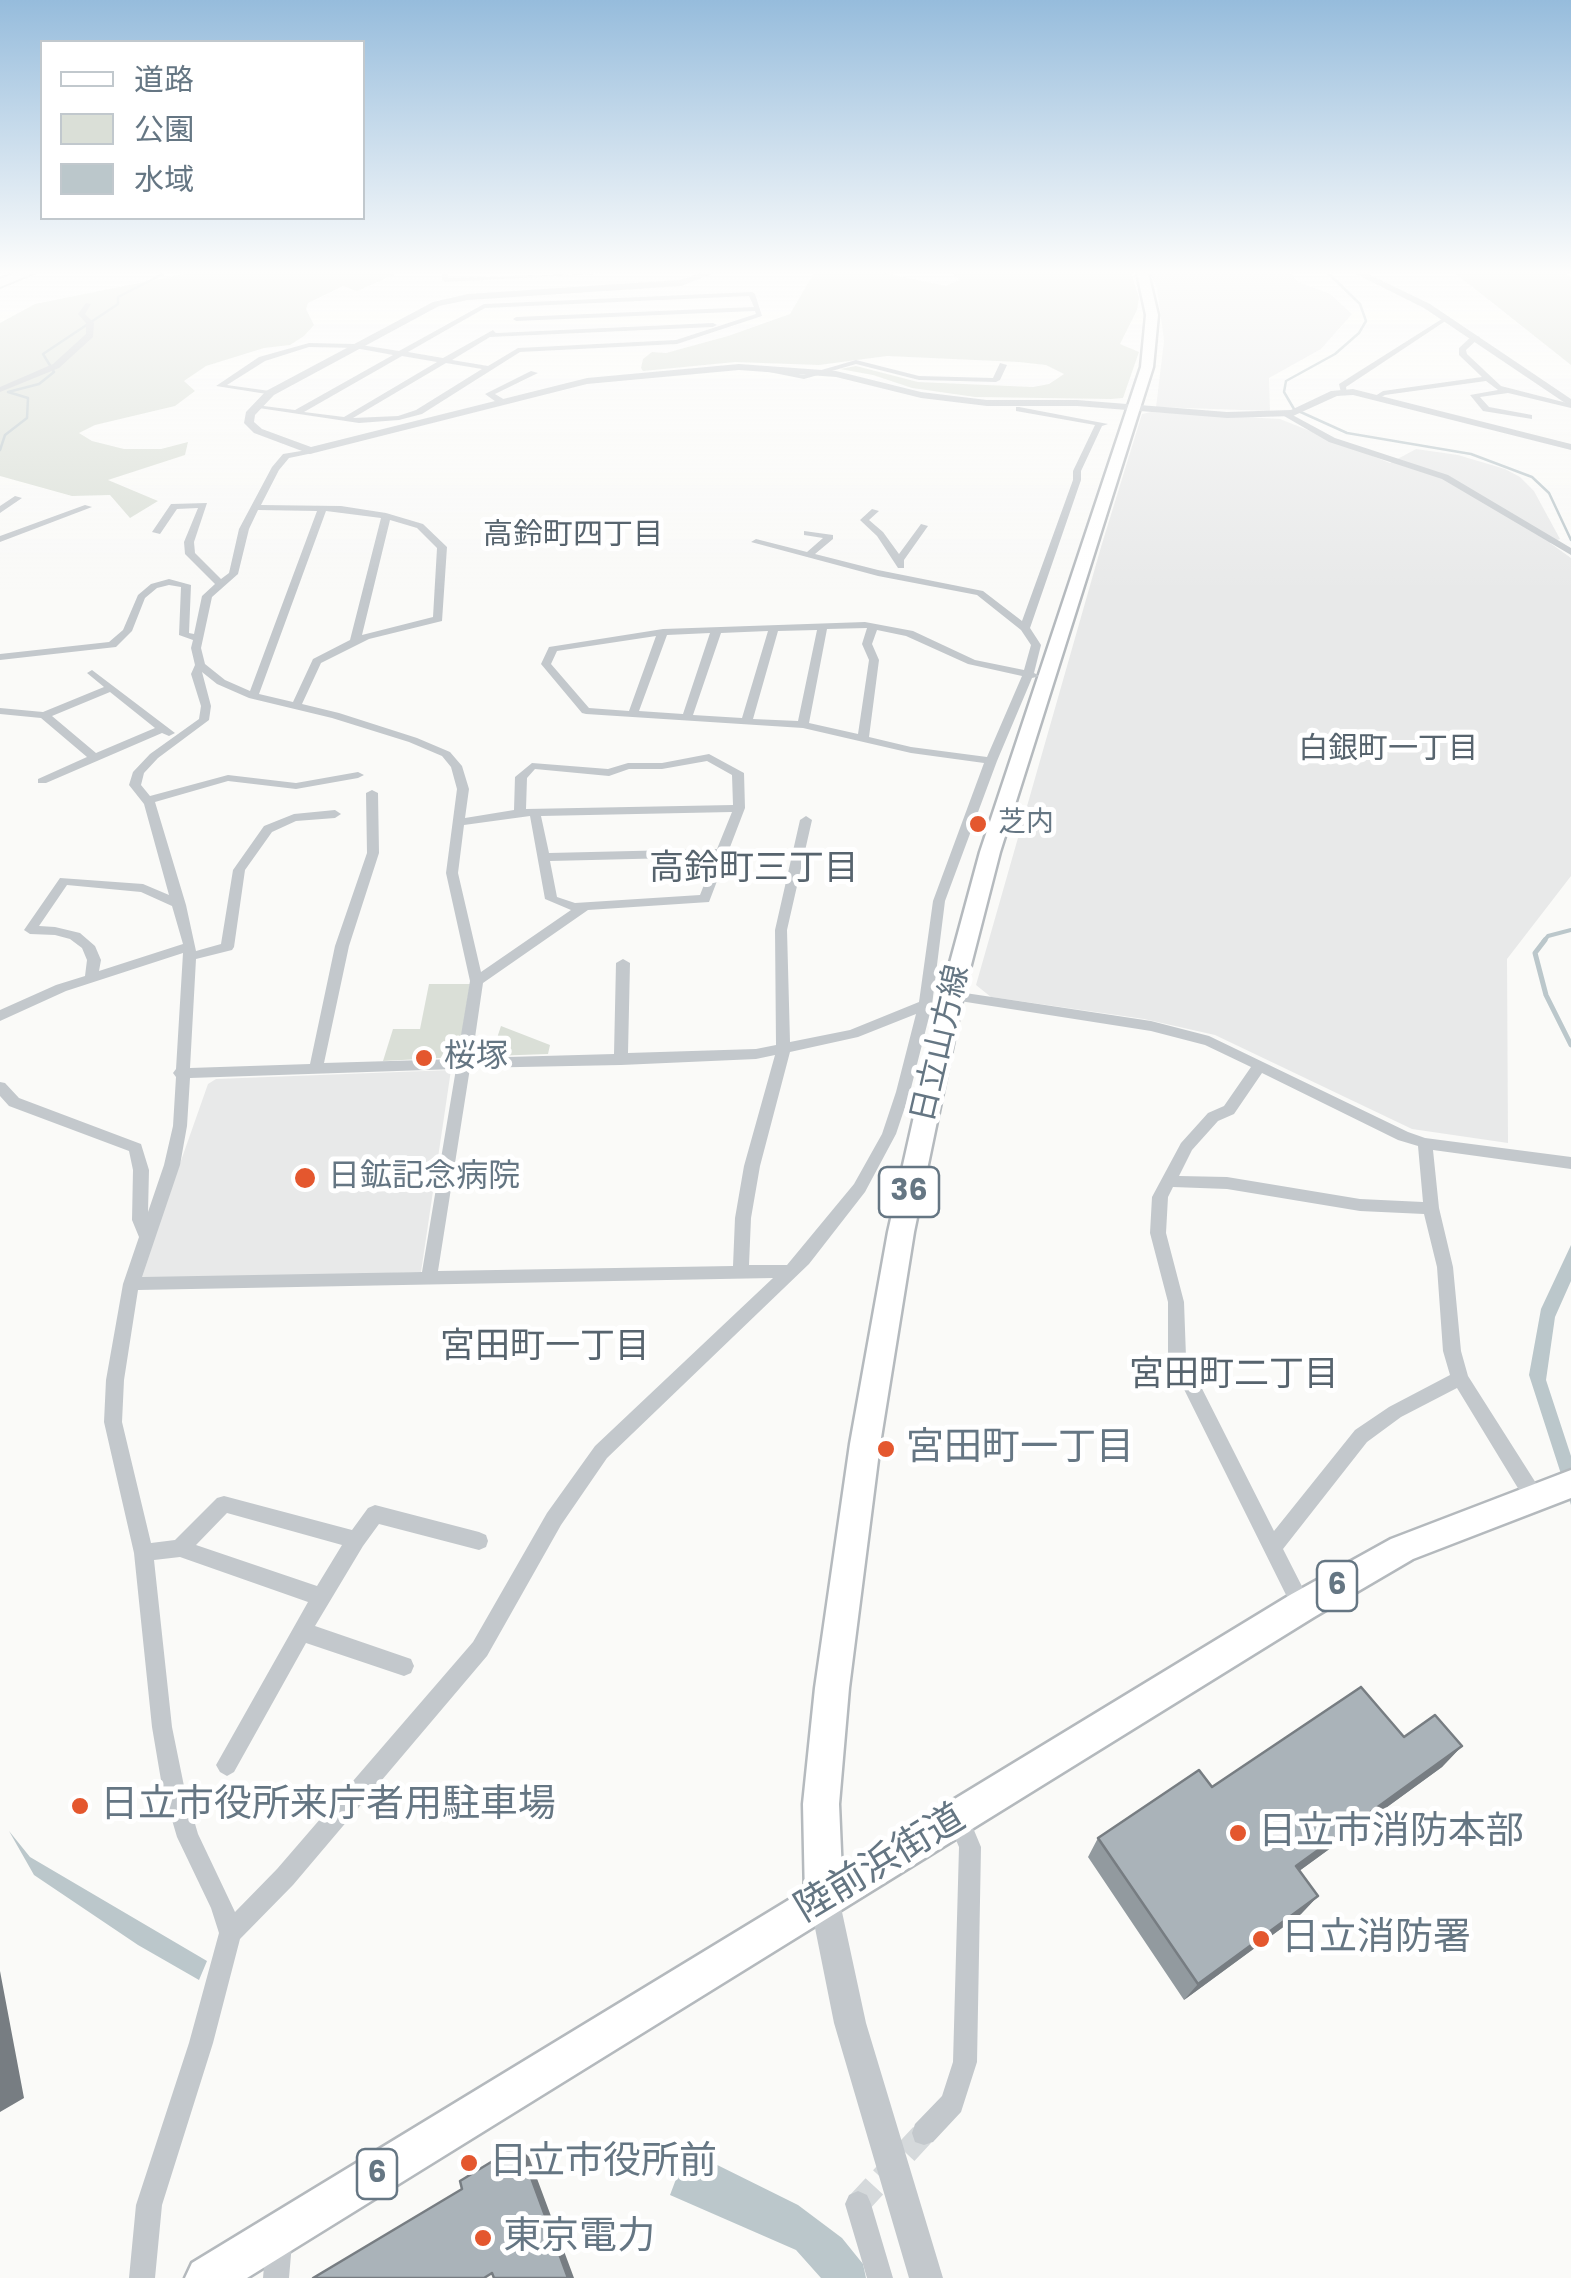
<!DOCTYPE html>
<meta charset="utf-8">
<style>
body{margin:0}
#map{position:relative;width:1571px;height:2278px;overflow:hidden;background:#fafaf8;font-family:Poppins,"Noto Sans JP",sans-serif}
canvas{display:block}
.legend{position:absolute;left:40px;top:40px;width:325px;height:180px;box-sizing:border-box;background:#fff;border:2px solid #c1c8cd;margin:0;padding:12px 18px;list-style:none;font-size:30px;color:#657683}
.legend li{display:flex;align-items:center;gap:20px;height:50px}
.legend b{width:50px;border:2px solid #c1c8cd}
</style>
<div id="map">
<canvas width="1571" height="2278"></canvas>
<ul class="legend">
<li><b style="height:12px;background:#fff"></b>道路</li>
<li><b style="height:28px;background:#dadfd7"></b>公園</li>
<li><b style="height:28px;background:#bbc7cb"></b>水域</li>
</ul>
</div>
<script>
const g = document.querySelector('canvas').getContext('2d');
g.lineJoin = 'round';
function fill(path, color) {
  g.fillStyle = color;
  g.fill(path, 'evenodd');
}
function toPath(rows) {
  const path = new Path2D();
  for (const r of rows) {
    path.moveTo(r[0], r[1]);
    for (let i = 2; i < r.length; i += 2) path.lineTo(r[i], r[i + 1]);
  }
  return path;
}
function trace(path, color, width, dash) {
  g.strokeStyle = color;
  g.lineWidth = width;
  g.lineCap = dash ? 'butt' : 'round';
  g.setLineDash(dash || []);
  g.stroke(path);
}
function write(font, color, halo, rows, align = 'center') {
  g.font = font + ' Poppins,"Noto Sans JP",sans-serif';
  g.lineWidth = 10;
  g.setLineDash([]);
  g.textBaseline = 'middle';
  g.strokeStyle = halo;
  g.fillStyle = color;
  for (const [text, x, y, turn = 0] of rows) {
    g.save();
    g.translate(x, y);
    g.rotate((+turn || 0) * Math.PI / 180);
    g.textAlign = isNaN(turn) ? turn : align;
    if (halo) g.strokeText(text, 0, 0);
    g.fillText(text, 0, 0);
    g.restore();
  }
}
fill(toPath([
 [1150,273,1290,273,1298,282,1330,294,1352,314,1321,349,1269,378,1270,411,1156,407,1164,341,1157,288],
 [1151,412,1280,419,1390,463,1416,449,1458,455,1505,469,1520,477,1534,491,1560,539,1550,543,1571,558,1571,876,1507,959,1508,1143,1412,1129,1215,1035,1144,1019,991,997,976,985,1101,547,1142,414],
 [451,1070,421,1272,142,1281,140,1277,208,1084,216,1079]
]), '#e8e9e9');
fill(toPath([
 [189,273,398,273,357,291,343,286,308,303,306,309,314,325,304,336,290,345,264,348,206,366,184,381,195,391,175,406,95,425,79,433,92,441,124,449,161,449,188,442,185,455,108,480,158,501,130,518,110,495,72,496,0,476,0,323,35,304],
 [814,273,884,273,946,286,959,280,953,273,1131,273,1139,298,1137,310,1120,344,1139,352,1123,398,1111,399,975,397,912,388,873,375,840,369,856,366,918,382,1033,387,1049,384,1064,374,1046,365,1019,362,887,356,819,365,735,362,643,371,641,368,643,359,652,352,666,353,728,336,790,314],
 [1455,273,1563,273,1571,277,1571,365],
 [429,984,470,984,458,1057,383,1061,393,1029,420,1029],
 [501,1026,550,1045,548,1054,491,1056]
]), '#dadfd7');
fill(toPath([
 [1571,1245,1571,1281,1555,1317,1546,1380,1571,1456,1571,1505,1529,1375,1541,1309],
 [9,1831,30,1857,207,1961,199,1980,138,1945,34,1875],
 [687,2150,798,2205,842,2238,863,2264,866,2278,821,2278,796,2250,670,2195]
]), '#bbc7cb');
trace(toPath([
 [1328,273,1360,304,1366,321,1359,333,1335,354,1286,381,1284,392,1294,409,1347,433,1471,454,1532,477,1549,493,1571,540],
 [0,450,5,435,27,418,28,398,8,392,39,384,54,372,43,354,118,304,118,297,165,273]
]), '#bbc7cb', 2.5);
trace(toPath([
 [1543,942,1548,936,1571,930]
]), '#bbc7cb', 4);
trace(toPath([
 [1545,940,1535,953,1546,995,1571,1045]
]), '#bbc7cb', 5);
trace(toPath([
 [858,2204,924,2133]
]), '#d5d9db', 24, [24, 11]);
const primary = toPath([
 [1137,273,1148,273,1158,315,1153,367,1000,852,963,996,914,1232,880,1444,849,1688,839,1804,843,1898,837,1911,824,1917,811,1911,805,1898,803,1804,815,1688,850,1444,888,1232,941,996,980,852,1141,367,1146,315,1137,273]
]);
const trunk = toPath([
 [1571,1470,1571,1498,1413,1559,1314,1617,247,2278,185,2278,192,2263,1290,1595,1391,1539,1571,1470]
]);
const motorway = toPath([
 [16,273,34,273,0,287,0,279,16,273]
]);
trace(primary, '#b5babe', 5);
trace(trunk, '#b4b9bd', 5);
trace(motorway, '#b4b9bd', 4);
fill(toPath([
 [442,273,448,273,448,278,615,273,445,282,442,280,442,273],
 [752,292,755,294,762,316,677,344,520,352,422,414,399,420,359,423,252,407,256,405,295,410,393,355,355,348,309,347,265,361,227,385,270,391,273,395,216,386,259,357,309,343,355,344,399,351,484,304,752,292],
 [749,296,754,307,516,317,513,319,516,321,755,311,756,314,676,340,518,348,488,366,452,360,490,337,713,327,717,325,713,323,496,333,493,330,443,358,408,352,485,308,749,296],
 [402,356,437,362,344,417,304,412,402,356],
 [446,363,482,369,416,410,398,416,353,418,446,363],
 [86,303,91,304,85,314,94,323,93,337,59,368,0,392,0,387,53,364,86,334,86,323,78,314,86,303],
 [1445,317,1450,318,1346,387,1347,393,1341,393,1339,384,1445,317],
 [1473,335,1480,337,1466,350,1467,354,1501,386,1571,404,1571,408,1508,393,1480,397,1489,407,1532,415,1532,419,1483,411,1470,395,1498,390,1486,381,1385,395,1376,400,1372,398,1383,391,1482,377,1459,355,1459,348,1473,335],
 [856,360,919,376,993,378,1000,363,1007,365,1000,380,996,382,919,380,856,364,804,379,749,368,753,366,804,375,856,360],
 [531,371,538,373,495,394,505,400,505,404,499,404,485,394,531,371],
 [1019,407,1108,424,1102,426,1081,471,1081,480,1030,628,1041,645,1034,673,1040,676,1032,678,997,761,945,901,932,1005,910,1092,896,1134,865,1192,809,1264,607,1458,561,1525,487,1656,293,1885,240,1939,213,2043,162,2205,155,2278,129,2278,136,2205,189,2043,219,1933,211,1908,177,1837,162,1786,152,1727,134,1553,104,1422,106,1380,123,1284,139,1237,132,1220,133,1170,129,1151,9,1106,0,1096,0,1082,5,1083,19,1098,141,1144,149,1170,148,1212,164,1165,173,1126,176,1077,173,1073,176,1069,183,953,66,991,0,1021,0,1010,56,985,85,976,87,960,82,948,70,939,55,935,30,934,24,930,60,878,143,884,169,895,144,804,129,785,133,772,150,754,199,719,201,706,191,674,195,665,191,648,193,640,179,635,181,587,169,585,157,588,145,598,132,631,116,647,0,660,0,654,109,642,123,630,138,595,151,584,169,579,191,585,189,633,194,634,202,596,215,584,185,554,184,542,198,508,177,509,160,534,152,532,171,504,207,503,194,542,195,553,221,579,229,573,239,529,272,467,283,454,313,449,313,453,289,458,279,470,261,505,341,506,386,513,423,524,447,547,442,621,369,639,321,663,302,704,339,713,417,738,450,752,462,766,469,789,465,818,514,810,515,777,532,763,608,769,628,763,662,763,709,754,744,773,745,808,709,902,588,910,483,983,472,1058,614,1054,616,963,623,959,630,963,628,1053,756,1049,776,1045,775,930,800,820,806,816,812,820,787,930,790,1042,850,1030,919,1002,933,901,984,763,911,753,803,728,586,714,582,713,541,664,549,647,663,629,865,622,913,631,975,660,1024,670,1031,645,1021,630,977,595,878,576,751,542,756,539,807,552,823,538,804,535,804,531,833,535,833,539,815,554,878,570,983,591,1022,621,1073,480,1073,471,1095,425,1016,411,1016,407,1019,407],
 [258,510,317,511,250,691,225,680,205,664,201,648,212,597,238,574,249,529,258,510],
 [326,511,381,518,350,640,313,659,293,702,259,694,326,511],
 [390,520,417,528,437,548,433,617,362,635,390,520],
 [867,628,862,644,869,660,858,734,809,723,827,629,867,628],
 [817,630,798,721,753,719,778,631,817,630],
 [877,630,906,636,968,664,1022,676,987,757,911,747,869,737,879,660,872,644,877,630],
 [768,631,742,718,693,715,721,633,768,631],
 [710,633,683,714,639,711,667,635,710,633],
 [656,636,629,711,589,708,551,664,557,651,656,636],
 [202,672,217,684,249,698,332,718,409,742,442,756,451,767,457,789,446,873,470,981,457,1059,324,1063,349,946,379,853,378,793,372,790,366,793,367,853,335,946,310,1064,190,1068,196,959,232,950,234,947,245,870,272,832,296,821,335,818,341,814,335,810,294,814,264,826,233,870,221,944,196,951,186,905,155,802,228,781,296,789,358,778,364,775,358,772,296,783,228,775,150,796,141,785,144,773,158,758,209,720,211,706,202,672],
 [707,761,732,775,733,805,526,809,527,778,535,769,609,776,629,769,662,769,707,761],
 [732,812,717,849,549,853,541,816,732,812],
 [530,816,545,899,571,910,481,972,458,873,464,825,530,816],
 [715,857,700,895,575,903,557,897,550,861,715,857],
 [67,885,141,892,172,906,183,944,99,971,101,960,95,946,80,933,55,927,39,926,67,885],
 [916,1014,896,1092,882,1134,854,1184,787,1265,749,1265,751,1218,760,1166,790,1052,858,1037,916,1014],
 [775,1055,744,1166,735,1218,733,1266,438,1271,470,1068,621,1065,756,1059,775,1055],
 [456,1069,422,1272,142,1277,180,1165,187,1126,190,1078,456,1069],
 [773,1278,595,1446,547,1513,473,1642,277,1869,235,1912,198,1834,184,1786,172,1727,154,1560,180,1557,308,1602,220,1758,216,1765,220,1772,227,1776,234,1772,306,1643,404,1676,411,1673,414,1666,411,1659,315,1626,363,1546,379,1524,479,1550,486,1547,488,1541,486,1535,479,1532,375,1505,368,1508,352,1530,224,1496,217,1498,175,1540,151,1543,122,1422,124,1380,138,1290,773,1278],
 [227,1513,342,1545,317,1586,196,1545,227,1513],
 [1287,412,1335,438,1448,475,1571,548,1571,555,1442,479,1329,442,1284,416,1284,412,1287,412],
 [15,496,22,498,0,513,0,506,15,496],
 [85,505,92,507,0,542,0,536,85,505],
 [872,509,879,511,869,520,883,532,899,554,921,524,928,526,904,560,904,568,898,568,877,536,860,520,872,509],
 [92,670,175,733,169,736,162,733,46,783,38,783,38,779,87,757,41,718,0,714,0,708,43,712,104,687,87,673,92,670],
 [110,692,155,728,96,753,52,716,110,692],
 [952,991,1151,1021,1209,1036,1408,1132,1425,1138,1571,1157,1571,1169,1433,1150,1439,1208,1453,1267,1461,1351,1468,1376,1541,1491,1543,1497,1541,1503,1534,1505,1527,1503,1457,1388,1401,1417,1367,1442,1283,1549,1312,1606,1309,1613,1302,1615,1295,1613,1168,1357,1168,1302,1150,1233,1152,1197,1181,1143,1208,1113,1224,1106,1251,1067,1205,1045,1151,1031,947,999,945,996,947,993,952,991],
 [1262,1073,1398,1140,1418,1146,1423,1202,1360,1199,1227,1177,1179,1176,1192,1150,1218,1121,1234,1114,1262,1073],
 [1173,1187,1227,1189,1360,1211,1424,1214,1437,1267,1443,1351,1450,1375,1389,1407,1355,1430,1274,1531,1186,1357,1184,1302,1166,1233,1168,1197,1173,1187],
 [958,1808,966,1811,981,1847,977,2062,961,2112,933,2142,924,2145,915,2142,912,2133,915,2124,942,2096,953,2062,959,1847,947,1819,950,1811,958,1808],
 [858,2191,867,2195,871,2204,893,2278,867,2278,845,2204,849,2195,858,2191],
 [279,2230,288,2234,292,2243,289,2278,263,2278,266,2243,270,2234,279,2230]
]), '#c3c8cc');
fill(toPath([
 [701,273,714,273,681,286,468,300,439,306,274,395,255,415,254,422,262,429,311,447,587,378,739,364,836,371,921,392,987,400,1077,400,1227,412,1291,410,1331,391,1353,389,1571,444,1571,450,1353,395,1337,396,1293,416,1227,418,1077,406,987,406,921,398,836,377,739,370,587,384,310,454,254,433,244,423,246,412,266,391,433,302,468,294,680,280,701,273],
 [1354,273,1366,273,1430,304,1571,399,1571,407,1424,308,1354,273],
 [824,1883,835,1887,839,1898,866,2023,943,2278,909,2278,834,2023,809,1898,813,1887,824,1883]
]), '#c3c8cc');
fill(primary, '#fff');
fill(trunk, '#fff');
fill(motorway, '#fff');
fill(toPath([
 [1462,1746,1442,1767,1299,1871,1318,1896,1301,1914,1184,2000,1088,1857,1098,1838,1212,1787]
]), '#929a9f');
fill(toPath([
 [1462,1746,1442,1767,1280,1885,1296,1866],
 [1318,1896,1301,1914,1184,2000,1198,1984],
 [0,1971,24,2098,0,2112],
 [519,2145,529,2157,574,2278,568,2278]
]), '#777d82');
const building = toPath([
 [1361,1687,1404,1737,1435,1715,1462,1746,1296,1866,1318,1896,1198,1984,1098,1838,1199,1770,1212,1787,1361,1687],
 [519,2145,568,2278,494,2278,492,2273,484,2278,313,2278,462,2189,460,2181,519,2145]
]);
fill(building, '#aab3b9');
trace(building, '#777d82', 2.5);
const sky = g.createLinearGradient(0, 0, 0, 592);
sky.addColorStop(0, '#96bcdc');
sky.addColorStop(0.46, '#fdfdfc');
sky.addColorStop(1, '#fdfdfc00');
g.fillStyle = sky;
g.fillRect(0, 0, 1571, 592);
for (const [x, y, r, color] of [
 [978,824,10,"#e4572e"],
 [424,1058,10,"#e4572e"],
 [305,1178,12,"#e4572e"],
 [886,1449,10,"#e4572e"],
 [80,1806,10,"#e4572e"],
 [1238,1833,10,"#e4572e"],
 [1261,1939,10,"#e4572e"],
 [469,2163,10,"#e4572e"],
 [483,2238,10,"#e4572e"]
]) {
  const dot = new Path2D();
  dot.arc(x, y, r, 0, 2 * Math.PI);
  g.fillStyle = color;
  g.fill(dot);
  trace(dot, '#fff', 4);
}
write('28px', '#657683', '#fff', [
 ["芝内",998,824]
], 'left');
write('30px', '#57646e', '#fff', [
 ["高鈴町四丁目",573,536],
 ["白銀町一丁目",1388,750]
]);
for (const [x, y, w] of [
 [909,1192,60],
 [1337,1586,40],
 [377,2174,40]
]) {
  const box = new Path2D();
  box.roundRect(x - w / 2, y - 25, w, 50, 8);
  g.fillStyle = '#fff';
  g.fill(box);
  trace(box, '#657683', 2.5);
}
write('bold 30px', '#657683', null, [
 ["36",909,1192],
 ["6",1337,1586],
 ["6",377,2174]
]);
write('32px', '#657683', '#fff', [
 ["日立山方線",942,1044,-77]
]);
write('32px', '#657683', '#fff', [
 ["桜塚",444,1058],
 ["日鉱記念病院",328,1178]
], 'left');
write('35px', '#57646e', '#fff', [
 ["高鈴町三丁目",754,870],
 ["宮田町一丁目",545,1348],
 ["宮田町二丁目",1234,1376]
]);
write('38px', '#657683', '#fff', [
 ["宮田町一丁目",906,1449],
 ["日立市役所来庁者用駐車場",100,1806],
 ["日立市消防本部",1258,1833],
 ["日立消防署",1281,1939],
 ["日立市役所前",489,2163],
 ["東京電力",503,2238]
], 'left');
write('38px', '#657683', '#fff', [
 ["陸前浜街道",881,1865,-31]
]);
</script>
